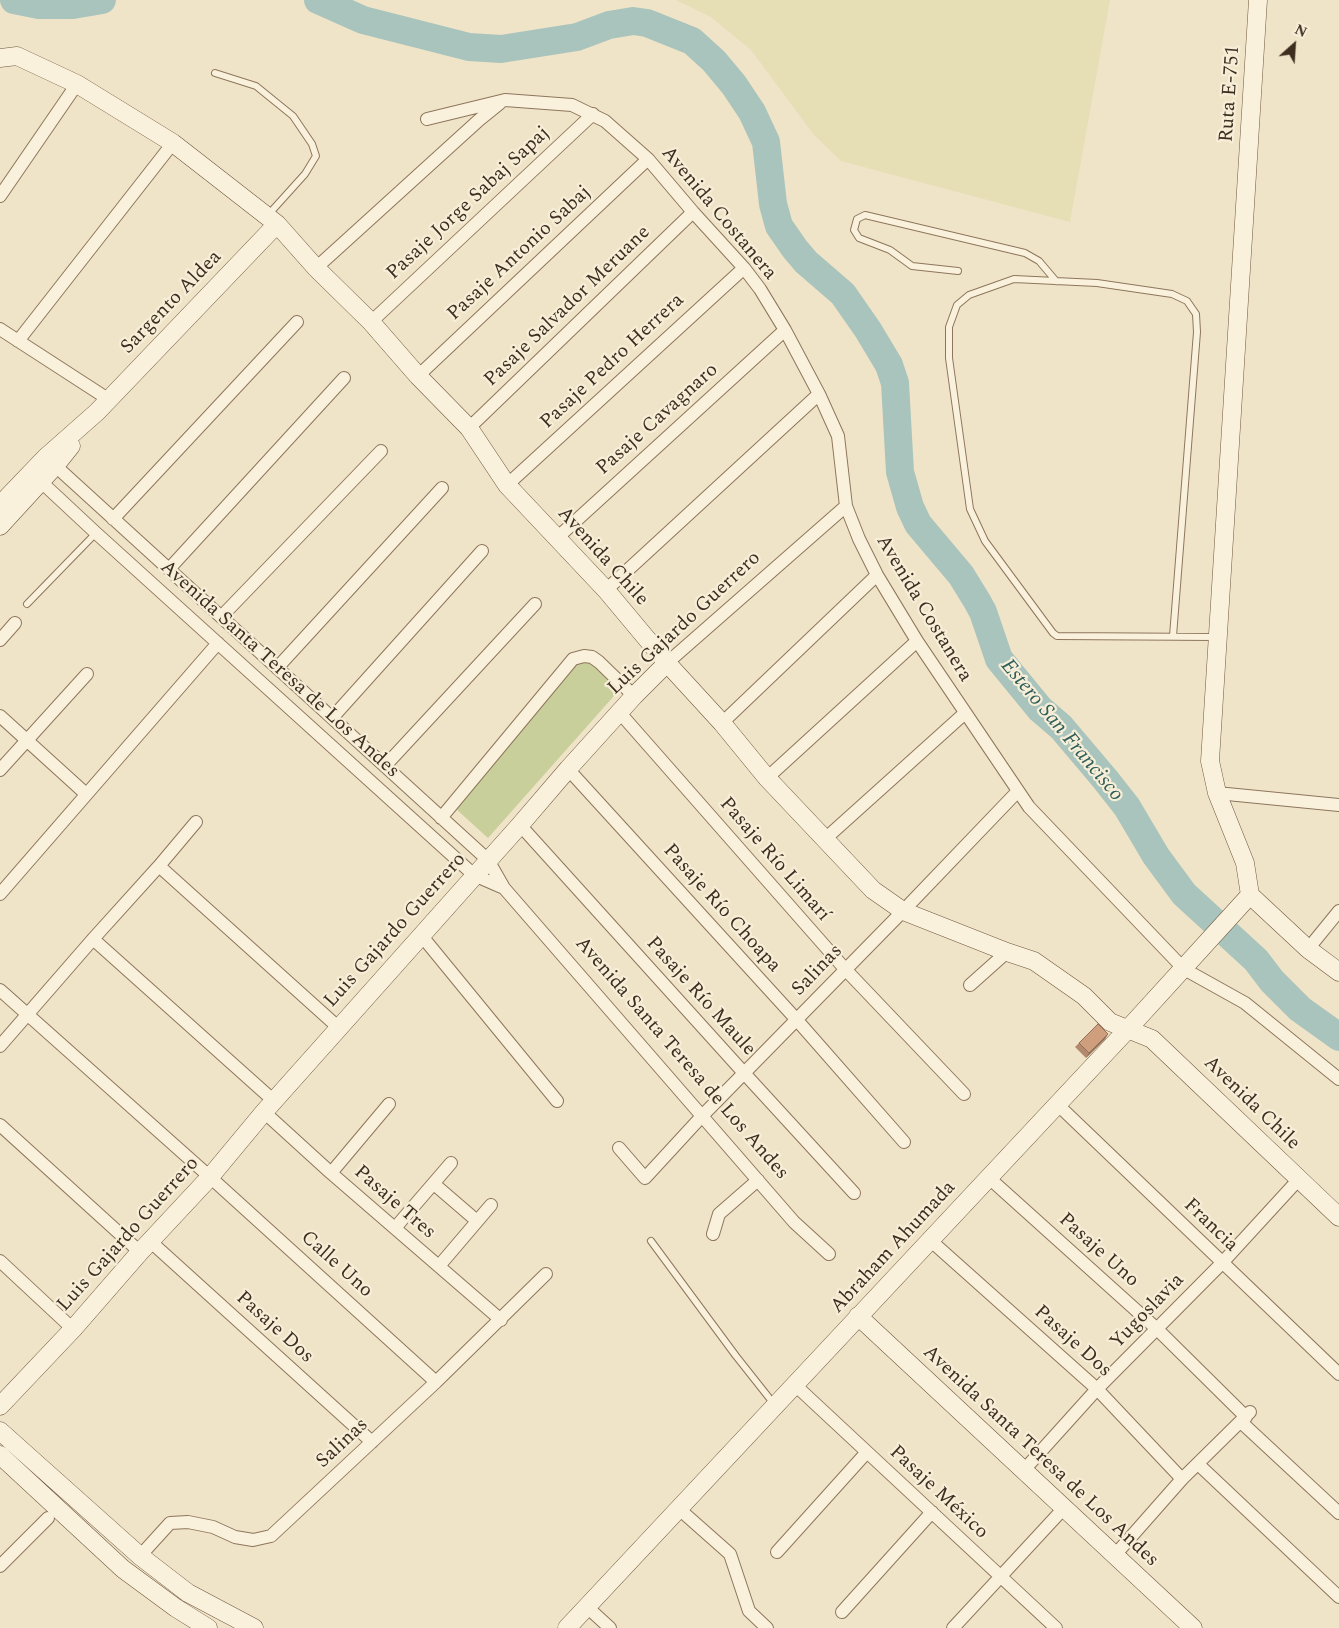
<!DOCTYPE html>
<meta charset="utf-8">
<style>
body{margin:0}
#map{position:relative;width:1339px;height:1628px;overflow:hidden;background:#f0e4c8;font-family:Spectral,serif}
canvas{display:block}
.north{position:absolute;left:1269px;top:20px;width:50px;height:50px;-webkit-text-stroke:4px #f7eed8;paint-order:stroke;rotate:26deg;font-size:14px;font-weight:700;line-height:20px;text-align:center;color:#3d2e20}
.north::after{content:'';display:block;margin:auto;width:18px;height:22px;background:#3d2e20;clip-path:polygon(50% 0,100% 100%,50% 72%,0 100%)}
</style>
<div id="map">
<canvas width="1339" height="1628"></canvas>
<div class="north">N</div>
</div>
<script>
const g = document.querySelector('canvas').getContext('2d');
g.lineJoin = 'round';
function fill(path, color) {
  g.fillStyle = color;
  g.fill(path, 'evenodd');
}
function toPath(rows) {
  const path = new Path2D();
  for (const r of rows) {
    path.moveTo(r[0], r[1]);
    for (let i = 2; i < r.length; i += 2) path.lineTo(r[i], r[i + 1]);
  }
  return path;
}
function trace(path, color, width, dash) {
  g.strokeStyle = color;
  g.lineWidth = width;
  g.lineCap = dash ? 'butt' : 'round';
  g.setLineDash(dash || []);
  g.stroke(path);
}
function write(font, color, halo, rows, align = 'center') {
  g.font = font + ' Spectral,serif';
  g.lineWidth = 4.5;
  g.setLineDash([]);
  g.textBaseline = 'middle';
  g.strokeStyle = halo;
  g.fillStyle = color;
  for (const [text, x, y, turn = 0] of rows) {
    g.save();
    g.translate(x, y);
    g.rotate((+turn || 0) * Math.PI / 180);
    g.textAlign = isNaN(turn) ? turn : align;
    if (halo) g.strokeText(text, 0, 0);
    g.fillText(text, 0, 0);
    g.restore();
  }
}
fill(toPath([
 [676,0,1110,0,1070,222,841,161,814,135,751,50,711,17]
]), '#e6deb5');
fill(toPath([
 [578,660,592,662,621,688,488,838,456,809]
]), '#c9cf9b');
trace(toPath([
 [14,0,39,5,73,5,102,0],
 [318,0,363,20,469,47,501,49,577,37,609,25,633,21,647,23,692,41,714,61,734,85,752,112,766,142,773,204,779,226,795,249,806,262,843,294,868,330,889,365,895,383,900,472,910,507,918,524,961,575,977,601,983,612,999,659,1040,709,1061,727,1105,779,1127,807,1156,856,1184,894,1256,960,1272,981,1300,1009,1339,1037]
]), '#a9c4bc', 28);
const lane = toPath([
 [215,73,256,86,293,116,312,144,316,156,305,174,268,215],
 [958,271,912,266,890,250,859,238,854,230,857,219,865,215,1025,253,1039,261,1056,281],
 [27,604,96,533],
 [1173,636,1197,332,1196,314,1187,301,1172,294,1097,283,1014,279,969,295,957,305,949,327,949,358,970,509,985,541,1053,633,1057,636,1216,637],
 [651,1241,736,1356,774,1404]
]);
const street = toPath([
 [427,119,505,100,572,105,605,121,648,159,693,212,744,268,760,289,785,330,819,394,838,436,846,506,859,539,877,575,917,641,1029,807,1184,969,1245,1003,1339,1079],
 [0,196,77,84],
 [316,268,479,120,500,103],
 [371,322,593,114],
 [0,329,108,399],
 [18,341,173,143],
 [418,376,648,159],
 [469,428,693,212],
 [49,460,488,860,504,888,794,1222,829,1254],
 [36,477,96,533,474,875,504,888],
 [507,485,744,268],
 [113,519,297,322],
 [557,538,785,330],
 [169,569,344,378],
 [606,590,819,394],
 [221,617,381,451],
 [0,640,15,623],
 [667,663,846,506],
 [277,668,442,488],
 [620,713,845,969,964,1094],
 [0,716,86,794],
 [332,718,482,551],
 [722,723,877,575],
 [385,766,535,604],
 [568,769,796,1019,904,1142],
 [0,770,87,674],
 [767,778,917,641],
 [1217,793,1339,805],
 [441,818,573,659,584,656,592,657,599,662,634,696],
 [520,825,744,1073,854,1193],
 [825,839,965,713],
 [159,866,339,1028],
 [0,894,218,643],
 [421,935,557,1101],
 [93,939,274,1101],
 [1308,949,1339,911],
 [970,985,1007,952],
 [0,990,210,1177,436,1382],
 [0,1046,93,939,159,866,196,822],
 [1057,1104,1339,1374],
 [264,1112,331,1173,501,1320],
 [0,1125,140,1252],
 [619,1148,645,1178,703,1115,903,911,1018,791],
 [331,1173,389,1104],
 [988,1177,1157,1329,1246,1417],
 [434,1184,477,1221],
 [395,1228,451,1163],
 [713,1234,719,1214,758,1180],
 [930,1240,1097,1389,1182,1479],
 [151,1242,372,1442],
 [0,1261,73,1329],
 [439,1266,491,1205],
 [794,1384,1056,1628],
 [1241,1422,1339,1513],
 [1198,1464,1339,1597],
 [1024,1470,1097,1389,1222,1263,1299,1179],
 [678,1508,730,1554,749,1611,767,1628],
 [777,1552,867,1452],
 [1115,1555,1182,1479,1250,1412],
 [140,1556,170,1523,188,1522,213,1527,235,1537,253,1540,271,1536,436,1382,546,1274],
 [0,1566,48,1518],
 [586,1606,610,1628],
 [842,1612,932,1512],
 [953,1628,1064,1508]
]);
const secondary = toPath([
 [0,58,17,56,77,84,173,143,277,224,316,268,371,322,418,376,469,428,507,485,606,590,667,663,722,723,767,778,873,890,903,911,1007,952,1034,961,1084,996,1110,1022,1152,1039,1339,1217],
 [0,505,46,457,97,412,277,224],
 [0,526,55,466,71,446],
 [1250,895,1245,863,1217,793,1210,761,1258,0],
 [1250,895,1308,949,1339,972],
 [858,1316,1193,1628],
 [0,1406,73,1329,140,1252,210,1177,264,1112,520,825,568,769,634,696,667,663],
 [0,1431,140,1556,188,1593,254,1628],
 [0,1455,123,1569,176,1608,208,1628],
 [567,1628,1128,1029,1250,895]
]);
trace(lane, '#8d765c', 8);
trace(street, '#8d765c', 14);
trace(secondary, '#6f573f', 19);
trace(lane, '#faf1dc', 6);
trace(street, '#faf1dc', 12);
trace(secondary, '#faf1dc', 18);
fill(toPath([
 [1108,1034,1105,1039,1086,1058,1075,1047,1079,1043]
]), '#b2896c');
fill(toPath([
 [1108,1034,1105,1039,1086,1058,1089,1053]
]), '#916f58');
const building = toPath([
 [1098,1024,1108,1034,1089,1053,1079,1043,1098,1024]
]);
fill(building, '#cf9f7d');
trace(building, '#916f58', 1);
write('20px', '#3d2e20', '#f7eed8', [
 ["Ruta E-751",1231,94,-86],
 ["Pasaje Jorge Sabaj Sapaj",469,204,-43],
 ["Avenida Costanera",718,214,50],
 ["Pasaje Antonio Sabaj",520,254,-43],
 ["Sargento Aldea",172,303,-46],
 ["Pasaje Salvador Meruane",568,307,-44],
 ["Pasaje Pedro Herrera",613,362,-43],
 ["Pasaje Cavagnaro",658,420,-42],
 ["Avenida Chile",602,557,48],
 ["Avenida Costanera",923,609,59],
 ["Luis Gajardo Guerrero",685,624,-43],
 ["Avenida Santa Teresa de Los Andes",279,670,42],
 ["Pasaje Río Limarí",774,860,49],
 ["Pasaje Río Choapa",721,909,48],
 ["Luis Gajardo Guerrero",396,931,-48],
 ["Salinas",818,971,-46],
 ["Pasaje Río Maule",700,997,48],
 ["Avenida Santa Teresa de Los Andes",681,1059,49],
 ["Avenida Chile",1251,1104,44],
 ["Pasaje Tres",394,1203,41],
 ["Francia",1210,1226,44],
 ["Luis Gajardo Guerrero",129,1235,-48],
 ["Abraham Ahumada",894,1248,-47],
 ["Pasaje Uno",1098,1251,42],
 ["Calle Uno",336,1265,42],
 ["Yugoslavia",1148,1312,-46],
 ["Pasaje Dos",274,1328,42],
 ["Pasaje Dos",1072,1342,42],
 ["Salinas",343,1444,-43],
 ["Avenida Santa Teresa de Los Andes",1040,1457,43],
 ["Pasaje México",938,1493,43]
]);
write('italic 21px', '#2f5d5a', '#f7eed8', [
 ["Estero San Francisco",1061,731,50]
]);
</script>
